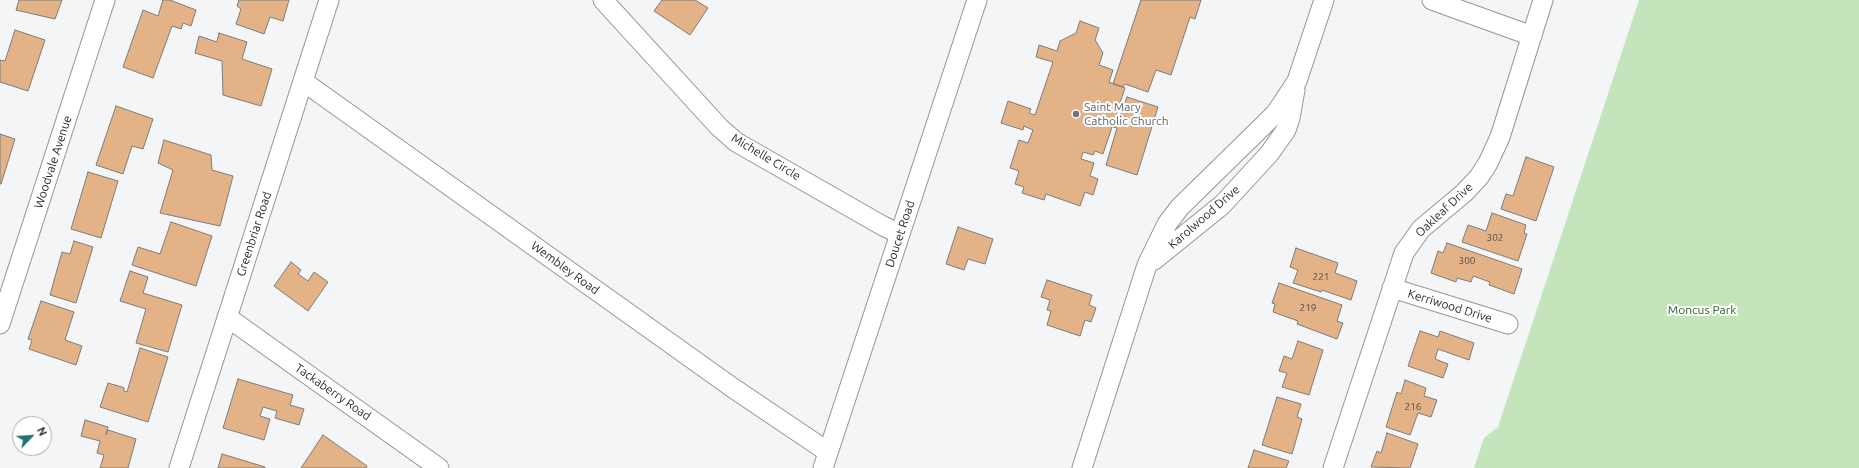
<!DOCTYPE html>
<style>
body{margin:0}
#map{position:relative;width:1859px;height:468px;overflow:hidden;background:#f4f5f6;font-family:Ubuntu,sans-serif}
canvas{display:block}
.north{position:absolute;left:12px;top:416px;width:40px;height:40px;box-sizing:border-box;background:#fff;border:1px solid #aaa;border-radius:50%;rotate:65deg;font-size:11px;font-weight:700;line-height:16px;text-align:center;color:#2b2b2b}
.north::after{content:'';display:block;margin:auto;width:14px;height:18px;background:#257074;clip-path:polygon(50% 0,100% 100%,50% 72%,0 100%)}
</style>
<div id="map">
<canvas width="1859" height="468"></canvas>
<div class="north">N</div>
</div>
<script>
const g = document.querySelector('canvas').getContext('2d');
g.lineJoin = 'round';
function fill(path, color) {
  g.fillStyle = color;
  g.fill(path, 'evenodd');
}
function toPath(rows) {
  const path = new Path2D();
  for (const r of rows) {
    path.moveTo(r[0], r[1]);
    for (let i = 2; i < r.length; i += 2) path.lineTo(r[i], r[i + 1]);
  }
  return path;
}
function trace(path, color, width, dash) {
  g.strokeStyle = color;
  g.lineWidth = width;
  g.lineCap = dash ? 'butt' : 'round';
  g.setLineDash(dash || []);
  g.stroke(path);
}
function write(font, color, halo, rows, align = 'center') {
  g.font = font + ' Ubuntu,sans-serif';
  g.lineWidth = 4;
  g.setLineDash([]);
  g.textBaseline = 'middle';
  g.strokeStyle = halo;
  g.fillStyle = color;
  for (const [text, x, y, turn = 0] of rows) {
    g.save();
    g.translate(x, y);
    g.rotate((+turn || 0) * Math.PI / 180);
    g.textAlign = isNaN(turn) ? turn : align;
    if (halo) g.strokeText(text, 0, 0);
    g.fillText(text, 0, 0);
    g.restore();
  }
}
fill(toPath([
 [1639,0,1859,0,1859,468,1474,468,1484,438,1498,427]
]), '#c4e4bc');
const building = toPath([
 [19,0,62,0,55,19,16,10,19,0],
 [163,0,170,0,196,10,191,26,183,23,181,29,172,26,153,78,123,67,143,10,158,16,163,0],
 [239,0,289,0,283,21,270,17,264,34,236,24,241,9,237,6,239,0],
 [662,0,695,0,708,8,690,35,654,11,662,0],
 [1141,0,1201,0,1195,19,1190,17,1171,75,1156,70,1148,92,1125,84,1123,87,1113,84,1141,0],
 [1080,21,1099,28,1095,40,1103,53,1099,65,1113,70,1109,82,1125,88,1103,154,1095,151,1093,155,1083,152,1081,159,1094,163,1090,176,1098,179,1093,195,1085,192,1080,206,1046,194,1044,200,1022,193,1024,187,1015,184,1019,171,1010,168,1019,140,1028,143,1033,130,1024,126,1023,130,1001,123,1008,101,1031,109,1029,113,1035,115,1053,62,1036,57,1039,45,1057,51,1060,41,1076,33,1080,21],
 [15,30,45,40,28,91,0,82,0,60,5,61,15,30],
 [219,33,247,42,242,59,272,69,261,106,223,95,222,61,195,53,199,36,217,42,219,33],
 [1127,97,1158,107,1137,175,1106,165,1117,128,1113,127,1116,116,1120,117,1127,97],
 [116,106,153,119,143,149,132,146,123,174,96,165,116,106],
 [0,134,15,139,1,184,0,184,0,134],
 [164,140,211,155,212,170,233,176,220,226,160,213,173,170,158,163,164,140],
 [1526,157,1554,167,1536,221,1501,209,1506,194,1513,196,1526,157],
 [88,172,118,181,101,238,71,229,88,172],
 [1492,213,1526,225,1524,233,1527,234,1518,261,1462,242,1468,225,1486,231,1492,213],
 [171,222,212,236,196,286,132,265,138,247,160,254,171,222],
 [958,227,993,239,985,264,968,259,964,270,946,264,958,227],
 [74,241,93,247,76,303,50,295,62,252,70,254,74,241],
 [1447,243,1522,269,1514,294,1489,285,1490,282,1473,276,1471,282,1457,278,1456,282,1431,273,1438,251,1443,253,1447,243],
 [1296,248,1338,263,1335,273,1357,281,1351,300,1322,290,1321,292,1293,283,1298,270,1290,267,1296,248],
 [291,262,301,270,298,274,308,281,314,272,328,282,308,311,274,286,291,262],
 [130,271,148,277,143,293,182,305,168,352,136,343,146,309,120,301,130,271],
 [1047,280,1092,295,1089,305,1096,308,1091,322,1085,320,1080,336,1047,325,1051,311,1047,310,1050,300,1041,297,1047,280],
 [1279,283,1342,305,1337,321,1343,323,1337,339,1297,324,1298,321,1273,312,1275,304,1272,303,1279,283],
 [41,301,74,312,65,340,82,346,76,365,29,349,32,340,28,339,41,301],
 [1420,331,1438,337,1440,331,1474,343,1469,360,1438,349,1435,359,1448,364,1443,378,1408,366,1420,331],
 [1298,341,1323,350,1309,395,1282,387,1287,373,1279,371,1284,356,1292,359,1298,341],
 [140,348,168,357,148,422,100,407,108,383,122,387,124,388,124,391,127,392,140,348],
 [238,379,293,395,290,405,304,409,299,425,275,418,277,411,263,407,260,416,270,419,264,440,223,428,238,379],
 [1405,380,1426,388,1424,396,1437,400,1431,417,1418,413,1410,435,1386,427,1397,392,1401,394,1405,380],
 [1277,397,1301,404,1297,417,1302,419,1292,454,1262,445,1277,397],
 [85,420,108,427,106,435,108,430,136,439,128,468,100,468,104,455,97,453,100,441,81,436,85,420],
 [1387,433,1418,444,1410,468,1371,467,1377,451,1381,453,1387,433],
 [323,435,367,466,366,468,301,468,323,435],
 [1254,450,1289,461,1286,468,1248,468,1254,450],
 [222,454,265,467,265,468,218,468,222,454]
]);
fill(building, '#e3b286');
trace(building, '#7d7c7b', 1);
const minor = toPath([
 [603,0,719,127,736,142,883,226,900,234],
 [1432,0,1532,36],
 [304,82,733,388,828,452],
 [1154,260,1222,205,1269,154,1286,130,1290,118,1295,90],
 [1392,288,1508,324],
 [227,317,439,468],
 [0,324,105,0],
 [179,468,329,0],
 [823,468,977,0],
 [1082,468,1147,265,1167,224,1180,207,1275,114,1282,104,1297,81,1324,0],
 [1333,468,1404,253,1421,229,1464,193,1479,177,1488,163,1500,137,1543,0]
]);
trace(minor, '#949596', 21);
trace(minor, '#fff', 19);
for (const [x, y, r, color] of [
 [1076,114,4,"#6b7280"]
]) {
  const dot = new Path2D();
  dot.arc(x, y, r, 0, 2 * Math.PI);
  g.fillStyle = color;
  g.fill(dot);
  trace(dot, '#fff', 1.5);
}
write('10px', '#594d42', null, [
 ["302",1495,238],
 ["300",1467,261],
 ["221",1321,277],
 ["219",1308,308],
 ["216",1413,407]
]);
write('12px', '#5b616d', '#fff', [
 ["Saint Mary",1084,107],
 ["Catholic Church",1084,121]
], 'left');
write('12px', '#2b2b2b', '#fff', [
 ["Michelle Circle",766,157,31],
 ["Woodvale Avenue",53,162,-72],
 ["Oakleaf Drive",1444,210,-43],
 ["Karolwood Drive",1204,217,-41],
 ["Greenbriar Road",254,234,-72],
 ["Doucet Road",900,234,-72],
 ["Wembley Road",565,268,36],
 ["Kerriwood Drive",1450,306,17],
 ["Tackaberry Road",333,392,35]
]);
write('12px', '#285c1a', '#fff', [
 ["Moncus Park",1702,310]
]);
</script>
